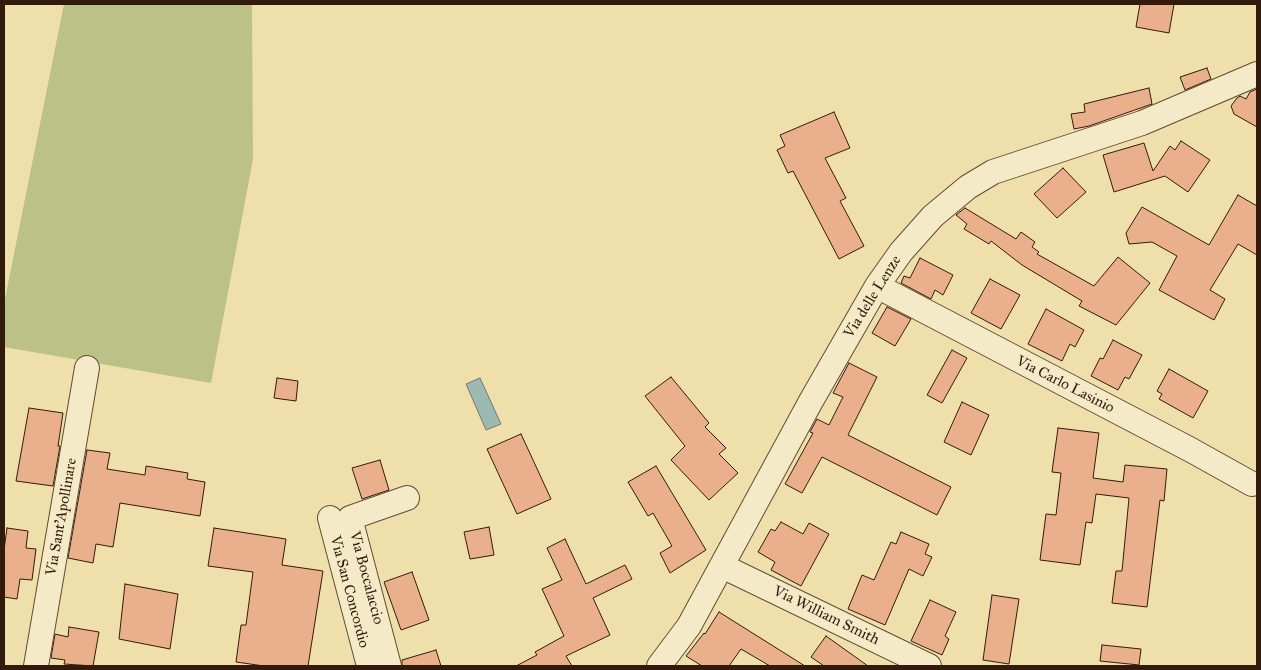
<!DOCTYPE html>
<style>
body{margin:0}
#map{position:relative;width:1261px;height:670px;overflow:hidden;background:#efdfab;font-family:"IM FELL Great Primer",serif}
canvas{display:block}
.frame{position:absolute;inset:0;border:5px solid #321b0d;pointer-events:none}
</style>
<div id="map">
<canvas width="1261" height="670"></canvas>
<div class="frame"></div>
</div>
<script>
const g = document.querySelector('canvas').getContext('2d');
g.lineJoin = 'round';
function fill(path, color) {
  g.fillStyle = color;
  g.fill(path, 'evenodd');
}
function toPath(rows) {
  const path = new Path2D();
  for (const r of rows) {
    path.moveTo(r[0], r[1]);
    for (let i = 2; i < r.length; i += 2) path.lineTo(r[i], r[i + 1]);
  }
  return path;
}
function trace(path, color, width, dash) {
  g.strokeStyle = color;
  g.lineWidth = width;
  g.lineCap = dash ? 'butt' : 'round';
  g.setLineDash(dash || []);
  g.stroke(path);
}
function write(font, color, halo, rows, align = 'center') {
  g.font = font + ' "IM FELL Great Primer",serif';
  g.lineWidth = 4.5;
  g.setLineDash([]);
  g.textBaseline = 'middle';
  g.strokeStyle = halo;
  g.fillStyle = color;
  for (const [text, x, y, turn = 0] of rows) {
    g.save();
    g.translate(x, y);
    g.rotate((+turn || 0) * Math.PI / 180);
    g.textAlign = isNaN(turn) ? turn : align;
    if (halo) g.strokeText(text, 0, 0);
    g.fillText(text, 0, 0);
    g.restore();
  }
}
fill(toPath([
 [64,4,252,4,253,159,211,383,4,347,4,304]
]), '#bcc187');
const water = toPath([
 [480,378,501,424,486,430,466,384,480,378]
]);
fill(water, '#9dbab2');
trace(water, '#727a70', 1);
const building = toPath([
 [1140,4,1174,4,1169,33,1136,27,1140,4],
 [1207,68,1211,79,1185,90,1180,77,1207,68],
 [1149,88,1152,104,1089,126,1074,129,1071,114,1085,112,1084,104,1149,88],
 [1257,89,1257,127,1234,114,1231,106,1237,98,1240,96,1246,99,1250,92,1257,89],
 [834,112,850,148,825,158,846,198,840,201,864,246,839,259,793,171,788,173,777,150,785,146,780,135,834,112],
 [1181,141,1210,160,1188,192,1165,176,1114,192,1103,155,1144,143,1153,171,1170,146,1175,150,1181,141],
 [1063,168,1086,192,1057,218,1034,194,1063,168],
 [1238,195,1257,206,1257,255,1238,244,1210,290,1225,299,1214,320,1159,290,1177,256,1152,242,1129,244,1126,233,1142,207,1209,245,1238,195],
 [965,208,1016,239,1021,232,1035,242,1032,247,1039,252,1037,254,1094,286,1118,257,1150,283,1116,325,1079,306,1082,301,1022,265,991,241,989,244,964,229,967,224,956,215,965,208],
 [920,258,953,275,943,295,935,290,931,299,901,283,904,276,910,278,920,258],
 [990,279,1020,295,1001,329,971,313,990,279],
 [887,307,911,319,895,346,872,333,887,307],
 [1046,309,1084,330,1075,347,1070,344,1062,361,1028,344,1046,309],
 [1113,340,1142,355,1129,379,1125,377,1118,390,1091,376,1100,358,1103,359,1113,340],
 [952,350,967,358,942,403,927,395,952,350],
 [849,363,877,377,848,435,951,487,937,515,822,457,802,493,785,484,813,433,810,432,817,419,829,425,843,397,833,393,849,363],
 [1169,369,1208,391,1193,418,1159,399,1162,394,1157,391,1169,369],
 [671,377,709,423,705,427,726,448,719,454,738,473,709,500,671,460,685,446,645,396,671,377],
 [277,378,298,381,296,401,274,398,277,378],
 [962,402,989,415,971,455,944,442,962,402],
 [29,408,63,413,58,446,60,446,53,486,16,481,29,408],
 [1058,428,1099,433,1093,478,1123,482,1125,465,1167,469,1164,501,1160,500,1147,607,1112,603,1116,571,1122,571,1129,498,1096,494,1092,523,1086,522,1080,565,1040,560,1046,514,1056,515,1061,473,1052,472,1058,428],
 [521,434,551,499,517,514,487,449,521,434],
 [87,450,110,453,107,469,145,475,146,466,188,473,187,479,205,482,200,516,120,503,113,547,96,544,93,563,68,558,87,450],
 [380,460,389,490,362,499,352,468,380,460],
 [656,466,706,550,670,573,660,553,672,546,653,513,648,516,628,482,656,466],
 [781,522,803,534,809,523,829,534,801,586,771,570,775,562,758,552,771,529,775,531,781,522],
 [489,527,494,555,470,559,464,532,489,527],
 [7,528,28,531,26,548,36,549,32,580,20,579,17,599,4,597,4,550,7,528],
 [214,528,286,539,282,565,323,571,308,666,264,666,236,662,241,625,246,625,253,572,208,566,214,528],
 [901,532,929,544,925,554,932,557,923,576,909,569,885,625,848,609,862,575,874,580,891,542,896,544,901,532],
 [565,539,586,584,625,565,632,579,593,598,610,635,566,656,572,666,516,666,537,655,535,652,564,636,542,589,562,580,547,548,565,539],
 [412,572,429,620,401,630,384,582,412,572],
 [125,584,178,594,170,649,119,639,125,584],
 [992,595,1019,599,1009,664,983,660,992,595],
 [930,600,956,612,945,636,949,639,942,655,911,641,930,600],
 [719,612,805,666,770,666,741,649,729,666,702,666,686,656,704,633,705,634,719,612],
 [69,627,99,632,93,666,64,664,65,660,51,658,55,634,68,637,69,627],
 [826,636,868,666,824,666,811,657,826,636],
 [1102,645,1141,649,1139,665,1100,661,1102,645],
 [436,650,441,666,402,666,402,660,436,650]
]);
fill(building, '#e9b08b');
trace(building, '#321b0d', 1);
const minor = toPath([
 [877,286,1191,450,1252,484],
 [330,518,369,666],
 [722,566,929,666],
 [36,666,87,368],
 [389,666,350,518,407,498],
 [659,666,689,626,811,401,877,286,901,252,933,216,968,187,993,172,1142,123,1257,74]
]);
trace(minor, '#614c34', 26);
trace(minor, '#f5eac8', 24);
write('15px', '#321b0d', '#f5eac8', [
 ["Via delle Lenze",873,297,-58],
 ["Via Carlo Lasinio",1065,385,27],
 ["Via Sant'Apollinare",62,517,-80],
 ["Via Boccalaccio",366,578,75],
 ["Via San Concordio",349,592,75],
 ["Via William Smith",826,616,26]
]);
</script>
